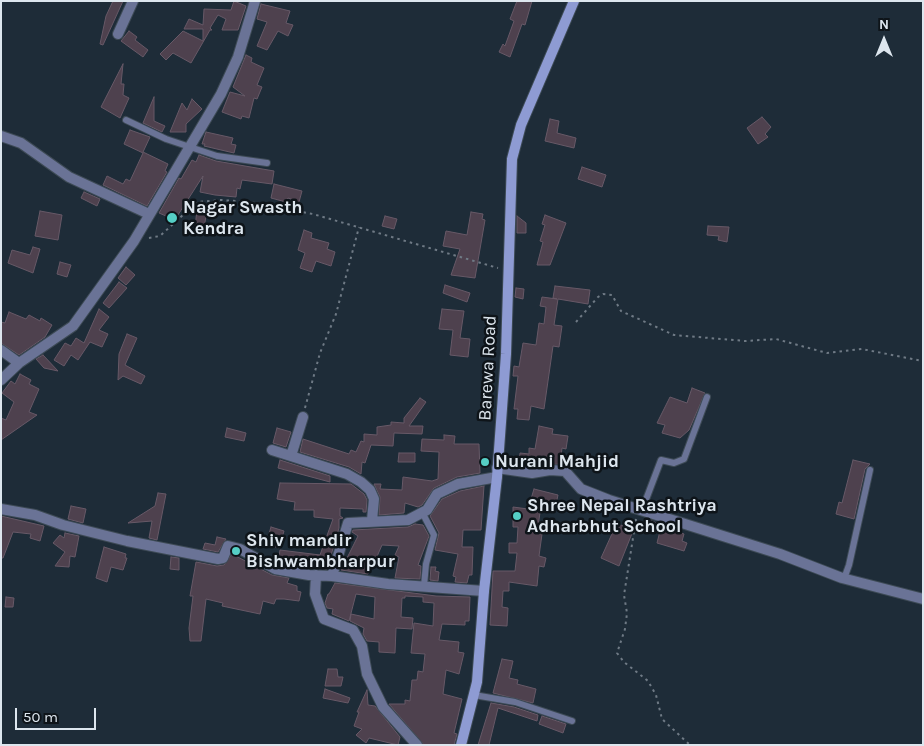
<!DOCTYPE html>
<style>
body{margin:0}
#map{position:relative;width:924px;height:746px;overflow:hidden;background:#1e2c38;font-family:Karla,sans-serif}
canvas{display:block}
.frame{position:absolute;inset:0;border:2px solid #dde6ee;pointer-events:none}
.north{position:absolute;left:859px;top:15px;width:50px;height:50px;-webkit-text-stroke:4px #0e1419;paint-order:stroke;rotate:0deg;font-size:14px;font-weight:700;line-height:20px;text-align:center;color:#dde6ee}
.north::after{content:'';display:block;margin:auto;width:18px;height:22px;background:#dde6ee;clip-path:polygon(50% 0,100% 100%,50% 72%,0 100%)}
.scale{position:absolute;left:15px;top:708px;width:81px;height:22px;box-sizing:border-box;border:2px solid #dde6ee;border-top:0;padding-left:6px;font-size:15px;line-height:18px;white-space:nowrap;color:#dde6ee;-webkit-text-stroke:4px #0e1419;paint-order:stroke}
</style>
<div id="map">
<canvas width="924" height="746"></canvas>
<div class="frame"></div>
<div class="north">N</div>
<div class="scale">50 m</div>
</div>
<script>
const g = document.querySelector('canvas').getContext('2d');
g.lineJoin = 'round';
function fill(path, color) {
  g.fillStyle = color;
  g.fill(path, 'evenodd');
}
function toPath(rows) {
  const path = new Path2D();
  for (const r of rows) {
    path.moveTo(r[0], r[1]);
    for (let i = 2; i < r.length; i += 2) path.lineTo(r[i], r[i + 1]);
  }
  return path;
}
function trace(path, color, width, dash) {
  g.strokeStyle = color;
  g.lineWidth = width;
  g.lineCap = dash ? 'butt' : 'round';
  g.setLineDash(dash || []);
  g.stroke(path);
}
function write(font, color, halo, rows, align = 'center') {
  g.font = font + ' Karla,sans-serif';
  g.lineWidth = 5;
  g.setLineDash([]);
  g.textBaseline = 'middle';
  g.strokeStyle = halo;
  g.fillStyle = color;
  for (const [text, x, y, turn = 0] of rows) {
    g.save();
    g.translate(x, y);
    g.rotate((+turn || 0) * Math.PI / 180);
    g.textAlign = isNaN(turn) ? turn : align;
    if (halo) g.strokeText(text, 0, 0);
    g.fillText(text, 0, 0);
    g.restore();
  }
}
const building = toPath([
 [113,1,123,1,103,45,100,44,106,16,113,1],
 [234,1,246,6,238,30,222,30,226,19,218,15,210,28,212,30,210,30,191,63,173,53,166,60,160,54,183,31,203,41,203,29,184,29,189,19,203,25,204,9,231,10,234,1],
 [517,1,532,1,525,25,522,24,510,57,499,52,503,44,505,46,514,21,510,19,517,1],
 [261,4,290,11,286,23,293,25,288,36,278,31,267,50,257,46,267,22,257,19,261,4],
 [129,31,137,37,135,40,148,50,143,57,121,41,129,31],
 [246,55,252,58,251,62,264,68,257,85,262,87,257,99,254,98,249,118,242,116,241,119,222,112,230,92,245,96,233,87,246,55],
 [123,64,121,84,124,84,123,95,129,98,120,118,101,107,123,64],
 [154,97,154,121,165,126,162,132,143,123,154,97],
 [192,99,202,109,186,124,186,132,170,132,182,103,187,110,192,99],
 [762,117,771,127,765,134,768,137,758,144,747,128,762,117],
 [550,119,559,121,557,133,576,138,574,148,545,141,550,119],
 [130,130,150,137,143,152,168,164,165,171,167,172,147,206,103,185,107,176,123,184,126,179,130,181,143,153,124,144,130,130],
 [206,132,233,138,231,144,236,145,234,153,204,146,205,144,202,144,206,132],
 [199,155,216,161,274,171,272,184,242,180,240,189,237,188,236,197,215,195,200,192,203,176,176,218,168,213,166,216,159,213,179,178,181,179,192,160,196,162,199,155],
 [582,167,606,175,602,187,578,179,582,167],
 [274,184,302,191,299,202,288,198,286,202,271,198,274,184],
 [84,192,100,199,97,206,81,198,84,192],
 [197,210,207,210,204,228,195,227,197,210],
 [40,211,62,215,58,240,35,236,40,211],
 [471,212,483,214,482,219,485,220,475,278,451,275,460,249,443,246,446,231,467,235,471,212],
 [545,215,566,223,550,265,537,265,543,242,540,241,545,225,542,224,545,215],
 [385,216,397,219,394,229,382,226,385,216],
 [517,216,526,223,526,233,517,233,517,216],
 [708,226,729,227,727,242,718,240,719,236,707,235,708,226],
 [304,230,312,233,311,238,329,243,327,249,335,252,331,266,316,261,312,272,300,268,305,253,298,250,304,230],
 [33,247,40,249,33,273,8,263,12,250,30,255,33,247],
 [60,262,71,265,67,277,57,274,60,262],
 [126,267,135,275,126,285,118,278,126,267],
 [119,282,127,288,109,308,103,303,119,282],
 [445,285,470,293,467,302,443,293,445,285],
 [555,286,590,290,588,304,558,299,554,325,562,326,559,347,553,346,544,409,531,406,529,420,517,419,518,409,514,409,518,376,513,376,514,366,519,367,523,343,536,345,539,323,544,324,546,307,540,306,542,297,557,299,553,298,555,286],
 [516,288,524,289,523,299,515,297,516,288],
 [99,309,109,317,99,330,108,334,102,347,90,342,78,360,71,355,64,366,54,360,65,343,71,346,76,338,84,343,99,309],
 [442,309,464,311,460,338,470,339,468,357,450,355,453,330,439,329,442,309],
 [9,312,26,319,29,315,40,321,41,318,52,325,45,337,19,355,1,343,1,322,5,323,9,312],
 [127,334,137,338,125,365,145,376,141,384,123,376,118,380,119,354,127,334],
 [43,355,58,371,44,368,36,359,43,355],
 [20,374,31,380,29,384,39,389,29,412,37,415,1,440,1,418,6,420,14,402,2,393,11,381,15,384,20,374],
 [692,388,705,393,689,430,680,438,662,433,665,425,657,423,670,397,687,403,692,388],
 [420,398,426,402,409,426,423,426,422,434,394,433,393,446,371,445,365,463,362,462,361,474,349,467,300,452,303,439,349,454,351,450,356,452,361,441,364,442,364,434,377,435,377,427,391,425,391,422,404,423,404,418,420,398],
 [539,426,553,429,552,434,568,436,566,449,562,448,560,464,532,466,519,464,520,453,529,454,529,448,535,449,539,426],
 [227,428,246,433,244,441,225,437,227,428],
 [277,428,291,432,286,447,273,443,277,428],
 [444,435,455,436,454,444,479,444,480,473,457,477,434,488,422,505,418,507,405,503,404,513,379,515,380,497,374,484,381,484,380,489,402,490,403,477,432,481,438,479,439,452,421,451,422,439,444,440,444,435],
 [399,453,415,453,415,462,398,462,399,453],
 [280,460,330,476,330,482,278,468,280,460],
 [853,460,870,464,865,469,854,519,836,514,839,502,842,503,853,460],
 [280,483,351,484,364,494,367,500,366,512,363,512,363,509,340,508,340,516,343,518,339,519,339,528,327,569,315,568,315,560,306,568,278,563,280,550,320,555,333,519,314,517,314,510,294,510,295,502,277,499,280,483],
 [484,486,481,530,463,530,462,547,473,547,472,575,469,575,467,583,455,582,456,577,453,576,458,554,435,550,439,533,430,516,442,499,460,491,484,486],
 [534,489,558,495,555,509,541,506,537,533,542,534,539,556,546,558,544,567,539,566,537,586,509,582,509,591,503,591,502,607,508,608,507,626,490,625,493,571,515,571,517,553,509,553,509,543,517,543,518,527,513,527,513,507,528,509,534,489],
 [158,493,166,494,157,540,149,538,152,521,128,523,155,506,158,493],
 [71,506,86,509,83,523,68,519,71,506],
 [1,516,44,526,40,541,30,538,31,534,13,532,3,558,1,558,1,516],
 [647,519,684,534,682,541,687,543,684,551,657,543,660,531,642,530,647,519],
 [415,524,423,525,429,536,418,565,421,566,420,579,395,578,399,557,395,555,399,546,382,545,375,561,372,559,368,574,341,570,358,536,352,532,353,530,408,527,415,524],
 [616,525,635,526,619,566,601,558,616,525],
 [271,527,284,531,279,548,266,544,271,527],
 [65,533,79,536,75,557,70,556,69,567,55,566,65,552,53,543,60,535,64,538,65,533],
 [217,537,226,539,218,552,203,549,205,543,215,545,217,537],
 [104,547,126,554,125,558,127,558,123,570,111,567,107,582,96,578,104,547],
 [232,554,272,575,289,578,287,583,297,586,297,591,301,592,299,601,284,599,276,599,274,604,263,601,260,614,222,606,223,603,206,599,201,641,190,641,189,628,193,596,190,596,196,562,217,566,224,565,232,554],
 [171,557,179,558,179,570,170,569,171,557],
 [431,567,436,567,435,571,439,572,438,581,430,580,431,567],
 [335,583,436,596,470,597,469,621,465,621,465,625,442,624,439,640,459,642,458,652,464,653,459,674,446,670,443,694,462,699,454,733,457,734,454,745,424,745,389,704,405,704,405,700,410,701,412,680,417,680,418,671,423,672,425,654,411,653,414,623,433,626,434,603,423,602,423,597,405,596,405,598,402,598,401,617,413,618,412,629,396,628,395,653,379,652,379,642,367,641,363,634,364,628,350,621,351,614,374,619,375,597,356,594,349,621,332,614,333,609,327,608,325,603,328,594,329,594,335,583],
 [6,597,14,598,13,607,5,607,6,597],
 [502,659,513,661,509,678,518,680,517,684,536,689,533,703,493,693,502,659],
 [328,669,337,669,338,677,343,677,341,686,325,686,328,669],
 [325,689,350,698,348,703,323,698,325,689],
 [367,690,368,705,375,706,400,737,398,745,369,738,366,743,356,735,362,729,354,726,359,712,357,712,367,690],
 [491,703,514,707,538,715,537,721,498,708,489,745,478,745,491,703],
 [542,716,566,724,563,733,539,724,542,716]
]);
fill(building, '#4e414e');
trace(building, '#675967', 1);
const service = toPath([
 [126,120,166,139,217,156,267,163],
 [642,510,661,460,674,463,684,459,707,397],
 [422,512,434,535,426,564,424,586],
 [842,578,845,576,849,565,870,470],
 [474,695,515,702,572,721]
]);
const minor = toPath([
 [118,34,133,1],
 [1,136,21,143,69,177,149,214],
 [1,350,19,363],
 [1,380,19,363,73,326,134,241,221,94,238,57,255,1],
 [272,450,347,474,361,482,370,490,374,499,372,520],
 [291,456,303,417],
 [497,468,532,473,550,470,565,471,581,489,609,500,780,554,842,578,923,599],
 [1,509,35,515,63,525,127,541,218,559,223,558,228,546,240,549,275,569,309,575,332,576,388,584,484,591],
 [316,575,315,594,324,619,353,630,362,646,367,674,383,707,417,745],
 [332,576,348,523,408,520,427,510,437,494,458,484,497,477]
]);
const secondary = toPath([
 [461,745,477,682,484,591,497,477,506,354,512,159,521,125,574,1]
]);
trace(service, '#3d4a55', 8);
trace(minor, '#3d4a55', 12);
trace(secondary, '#3d4a55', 12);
trace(toPath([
 [149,238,160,236,197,202,221,200,250,202,313,214,498,268],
 [576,322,598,297,603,294,612,295,621,311,674,335,745,341,776,339,827,353,862,349,923,361],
 [305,408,320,353,336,314,359,227],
 [636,519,624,595,627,613,625,629,617,653,624,662,648,681,656,695,662,719,690,745]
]), '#6f7a85', 2, [2.5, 4]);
trace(service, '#6a7396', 6);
trace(minor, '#6a7396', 10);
trace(secondary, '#8e9bd3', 10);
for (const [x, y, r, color] of [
 [172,218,6,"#55cec5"],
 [485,462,5,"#55cec5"],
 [517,516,5,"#55cec5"],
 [236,551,5,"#55cec5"]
]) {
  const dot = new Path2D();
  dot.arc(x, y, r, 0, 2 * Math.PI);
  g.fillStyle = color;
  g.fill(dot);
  trace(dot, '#0e1419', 2);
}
write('bold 18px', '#dde6ee', '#0e1419', [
 ["Nagar Swasth",183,208],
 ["Kendra",183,229],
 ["Nurani Mahjid",495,462],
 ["Shree Nepal Rashtriya",527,506],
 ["Adharbhut School",527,527],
 ["Shiv mandir",246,541],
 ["Bishwambharpur",246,562]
], 'left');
write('18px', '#dde6ee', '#0e1419', [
 ["Barewa Road",488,368,-87]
]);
</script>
